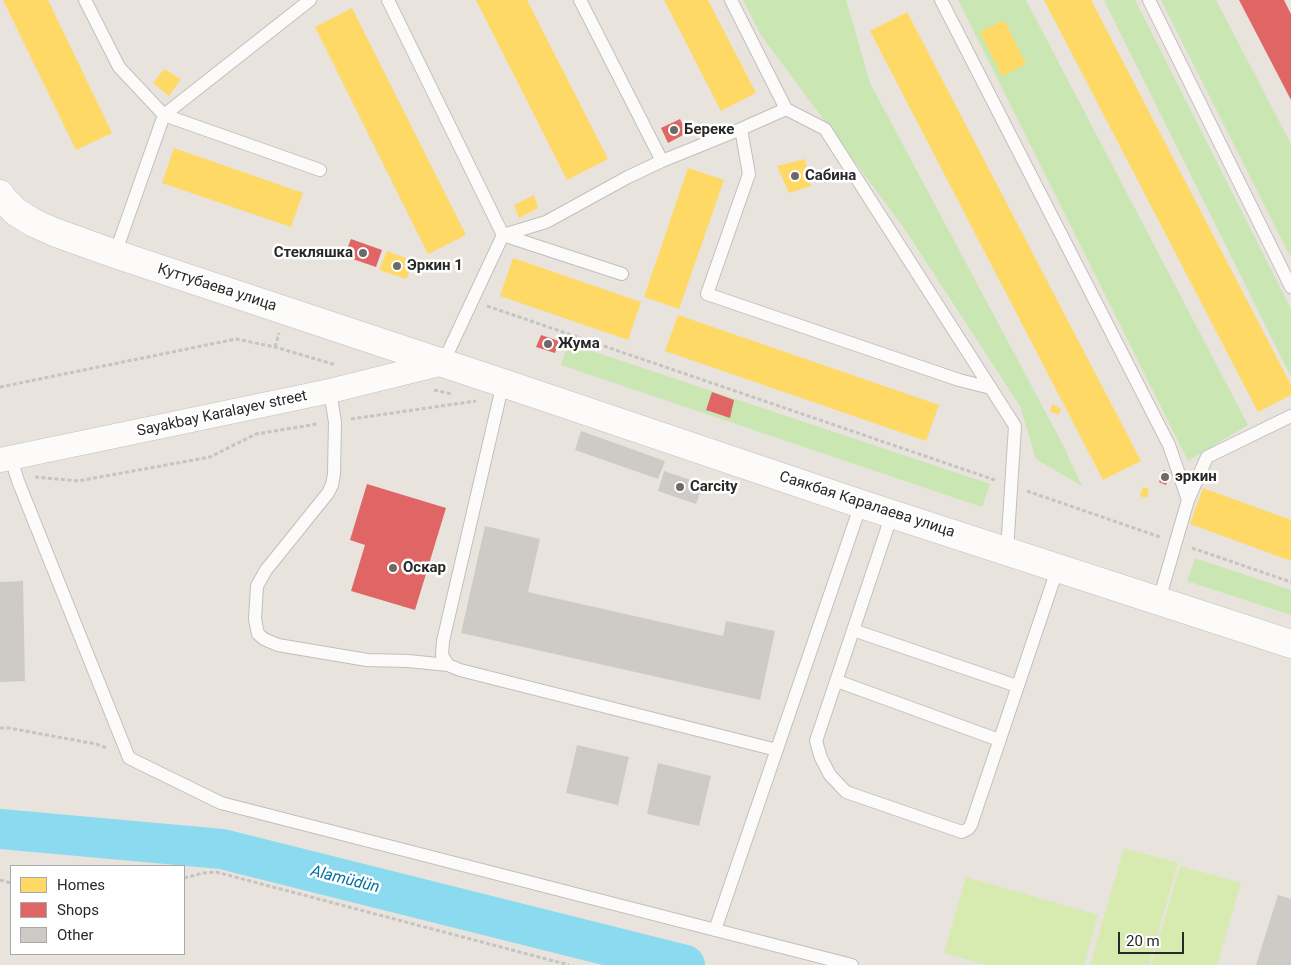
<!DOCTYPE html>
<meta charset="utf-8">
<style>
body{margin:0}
#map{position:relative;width:1291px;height:965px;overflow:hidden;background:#e8e3dd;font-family:Roboto,sans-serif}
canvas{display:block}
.legend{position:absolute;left:10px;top:865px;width:175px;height:90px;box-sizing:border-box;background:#fff;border:1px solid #a9a9a9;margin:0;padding:6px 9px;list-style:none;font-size:15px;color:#292929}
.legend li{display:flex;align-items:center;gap:10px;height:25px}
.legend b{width:25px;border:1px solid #a9a9a9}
.scale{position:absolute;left:1118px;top:932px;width:66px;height:22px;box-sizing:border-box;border:2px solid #292929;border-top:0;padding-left:6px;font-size:15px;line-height:18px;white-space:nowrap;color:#292929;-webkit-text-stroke:4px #fff;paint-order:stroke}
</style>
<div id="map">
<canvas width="1291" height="965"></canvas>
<ul class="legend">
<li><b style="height:14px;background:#ffd966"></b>Homes</li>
<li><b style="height:14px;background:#e06666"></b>Shops</li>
<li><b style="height:14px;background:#cecbc7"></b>Other</li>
</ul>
<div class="scale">20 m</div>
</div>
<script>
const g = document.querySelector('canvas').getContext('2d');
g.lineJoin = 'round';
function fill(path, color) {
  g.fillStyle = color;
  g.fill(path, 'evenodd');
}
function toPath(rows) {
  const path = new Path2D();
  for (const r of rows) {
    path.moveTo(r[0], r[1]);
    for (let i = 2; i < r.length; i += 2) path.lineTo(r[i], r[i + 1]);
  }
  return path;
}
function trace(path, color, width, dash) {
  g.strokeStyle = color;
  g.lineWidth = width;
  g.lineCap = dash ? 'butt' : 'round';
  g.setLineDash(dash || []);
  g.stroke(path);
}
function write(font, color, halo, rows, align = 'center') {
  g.font = font + ' Roboto,sans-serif';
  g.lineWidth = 5;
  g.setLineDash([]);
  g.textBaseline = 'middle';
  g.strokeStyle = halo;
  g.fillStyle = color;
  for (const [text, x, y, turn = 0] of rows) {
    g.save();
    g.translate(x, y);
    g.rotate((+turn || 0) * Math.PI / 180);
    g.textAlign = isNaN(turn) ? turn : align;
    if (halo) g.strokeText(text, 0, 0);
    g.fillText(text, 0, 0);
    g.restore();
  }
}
fill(toPath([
 [743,0,846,0,870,83,1063,445,1082,486,1036,459,1020,406,904,228,761,35],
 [958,0,1026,0,1248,425,1188,461],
 [1104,0,1135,0,1291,309,1291,377],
 [1161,0,1216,0,1291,144,1291,258],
 [568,343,990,484,982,507,561,365],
 [1195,558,1291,590,1291,615,1187,581]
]), '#cae6b3');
fill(toPath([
 [1124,848,1178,863,1149,965,1090,965],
 [1180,866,1241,883,1217,965,1151,965],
 [966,877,1098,915,1084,965,986,965,944,953]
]), '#d7eab0');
fill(toPath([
 [3,0,48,0,112,133,76,150],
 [476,0,527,0,608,159,567,180],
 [664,0,708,0,756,93,721,111],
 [1044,0,1091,0,1291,385,1291,395,1258,412],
 [352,8,466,235,428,254,315,27],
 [907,12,1141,461,1103,480,870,31],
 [1004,20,1026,64,1002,76,980,32],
 [164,69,181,79,169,96,153,83],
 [174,148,303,193,291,227,162,183],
 [805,159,811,186,789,193,777,166],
 [688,168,724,180,679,309,644,297],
 [534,195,538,208,519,218,514,205],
 [387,251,414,261,406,279,379,270],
 [513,258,641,302,628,340,500,296],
 [678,315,939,405,926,441,665,351],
 [1052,404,1061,409,1058,415,1050,411],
 [1143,487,1149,489,1147,498,1140,496],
 [1203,488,1291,520,1291,561,1190,524]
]), '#ffd966');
fill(toPath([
 [1239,0,1284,0,1291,14,1291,100],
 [680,119,687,133,668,143,661,128],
 [351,239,382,250,376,267,344,256],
 [541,335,559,341,555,353,536,347],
 [712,392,734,400,730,418,706,410],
 [1164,470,1170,473,1166,485,1159,482],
 [367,484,446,508,415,610,351,591,365,545,350,540]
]), '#e06666');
trace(toPath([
 [0,829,222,849,685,965]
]), '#8bdaf0', 40);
fill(toPath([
 [581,431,665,461,658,479,575,450],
 [664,471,703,484,696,504,658,491],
 [485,526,540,539,528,592,723,636,726,621,775,631,760,700,461,633],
 [23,581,25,681,0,682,0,582],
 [577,745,629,757,618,805,566,793],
 [658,763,711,776,699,826,647,814],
 [1278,895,1291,899,1291,965,1256,965]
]), '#cecbc7');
const lane = toPath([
 [85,0,119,67,164,115,115,254],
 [388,0,503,235,622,274],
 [580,0,662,161],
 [731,0,786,109,741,129,749,174,707,294,959,380,991,388],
 [941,0,1169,445,1188,500],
 [1149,0,1291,287],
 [786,109,825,129,1015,426,1007,551],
 [164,115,310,0],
 [164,115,320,170],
 [443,363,503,235,546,222,628,177,662,161,741,129],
 [503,383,443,641,442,655,448,665,460,670,777,750],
 [330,391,335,422,334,474,332,485,328,493,266,570,257,586,255,619,258,634,264,639,278,645,367,660,408,661,448,665],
 [11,458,18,481,129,758,221,803,852,965],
 [892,514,816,741,821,758,830,775,846,792,962,832,968,829,971,825,1058,567],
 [1159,600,1188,500,1207,457,1291,416],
 [853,630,1017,686],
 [837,681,999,740],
 [715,930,861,504]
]);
const street = toPath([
 [0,460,330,391,443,363]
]);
const secondary = toPath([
 [0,194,4,200,16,212,34,223,54,232,115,254,503,383,861,504,1291,644]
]);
trace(lane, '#c1bfbf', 14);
trace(street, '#c1bfbf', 25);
trace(secondary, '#c1bfbf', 29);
trace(toPath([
 [487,306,995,480],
 [275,347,279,333],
 [0,387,236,339,275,347,336,365],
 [434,390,452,394],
 [351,419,476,401],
 [35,477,78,481,210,457,256,434,317,424],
 [1027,491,1160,537],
 [1192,548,1291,582],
 [0,728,9,728,96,744,107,748],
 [184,878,203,873,216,872,569,965],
 [0,880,11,883]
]), '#c4c4c3', 3, [4, 2.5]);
trace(lane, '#fcfbfa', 12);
trace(street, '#fcfbfa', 24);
trace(secondary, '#fcfbfa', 28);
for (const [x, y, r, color] of [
 [674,130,5,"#6c6a68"],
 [795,176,5,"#6c6a68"],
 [363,253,5,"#6c6a68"],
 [397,266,5,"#6c6a68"],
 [548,344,5,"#6c6a68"],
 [1165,477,5,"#6c6a68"],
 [680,487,5,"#6c6a68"],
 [393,568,5,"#6c6a68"]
]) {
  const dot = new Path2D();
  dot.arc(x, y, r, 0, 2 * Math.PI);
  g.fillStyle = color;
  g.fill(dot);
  trace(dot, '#fff', 2);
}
write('bold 15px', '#292929', '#fff', [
 ["Береке",684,130],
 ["Сабина",805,176],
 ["Стекляшка",353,253,"right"],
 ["Эркин 1",407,266],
 ["Жума",558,344],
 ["эркин",1175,477],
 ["Carcity",690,487],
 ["Оскар",403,568]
], 'left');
write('15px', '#292929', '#fff', [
 ["Куттубаева улица",217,288,18],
 ["Sayakbay Karalayev street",222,414,-12],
 ["Саякбая Каралаева улица",867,505,18]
]);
write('italic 16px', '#0372a2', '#fff', [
 ["Alamüdün",345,880,14]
]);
</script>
